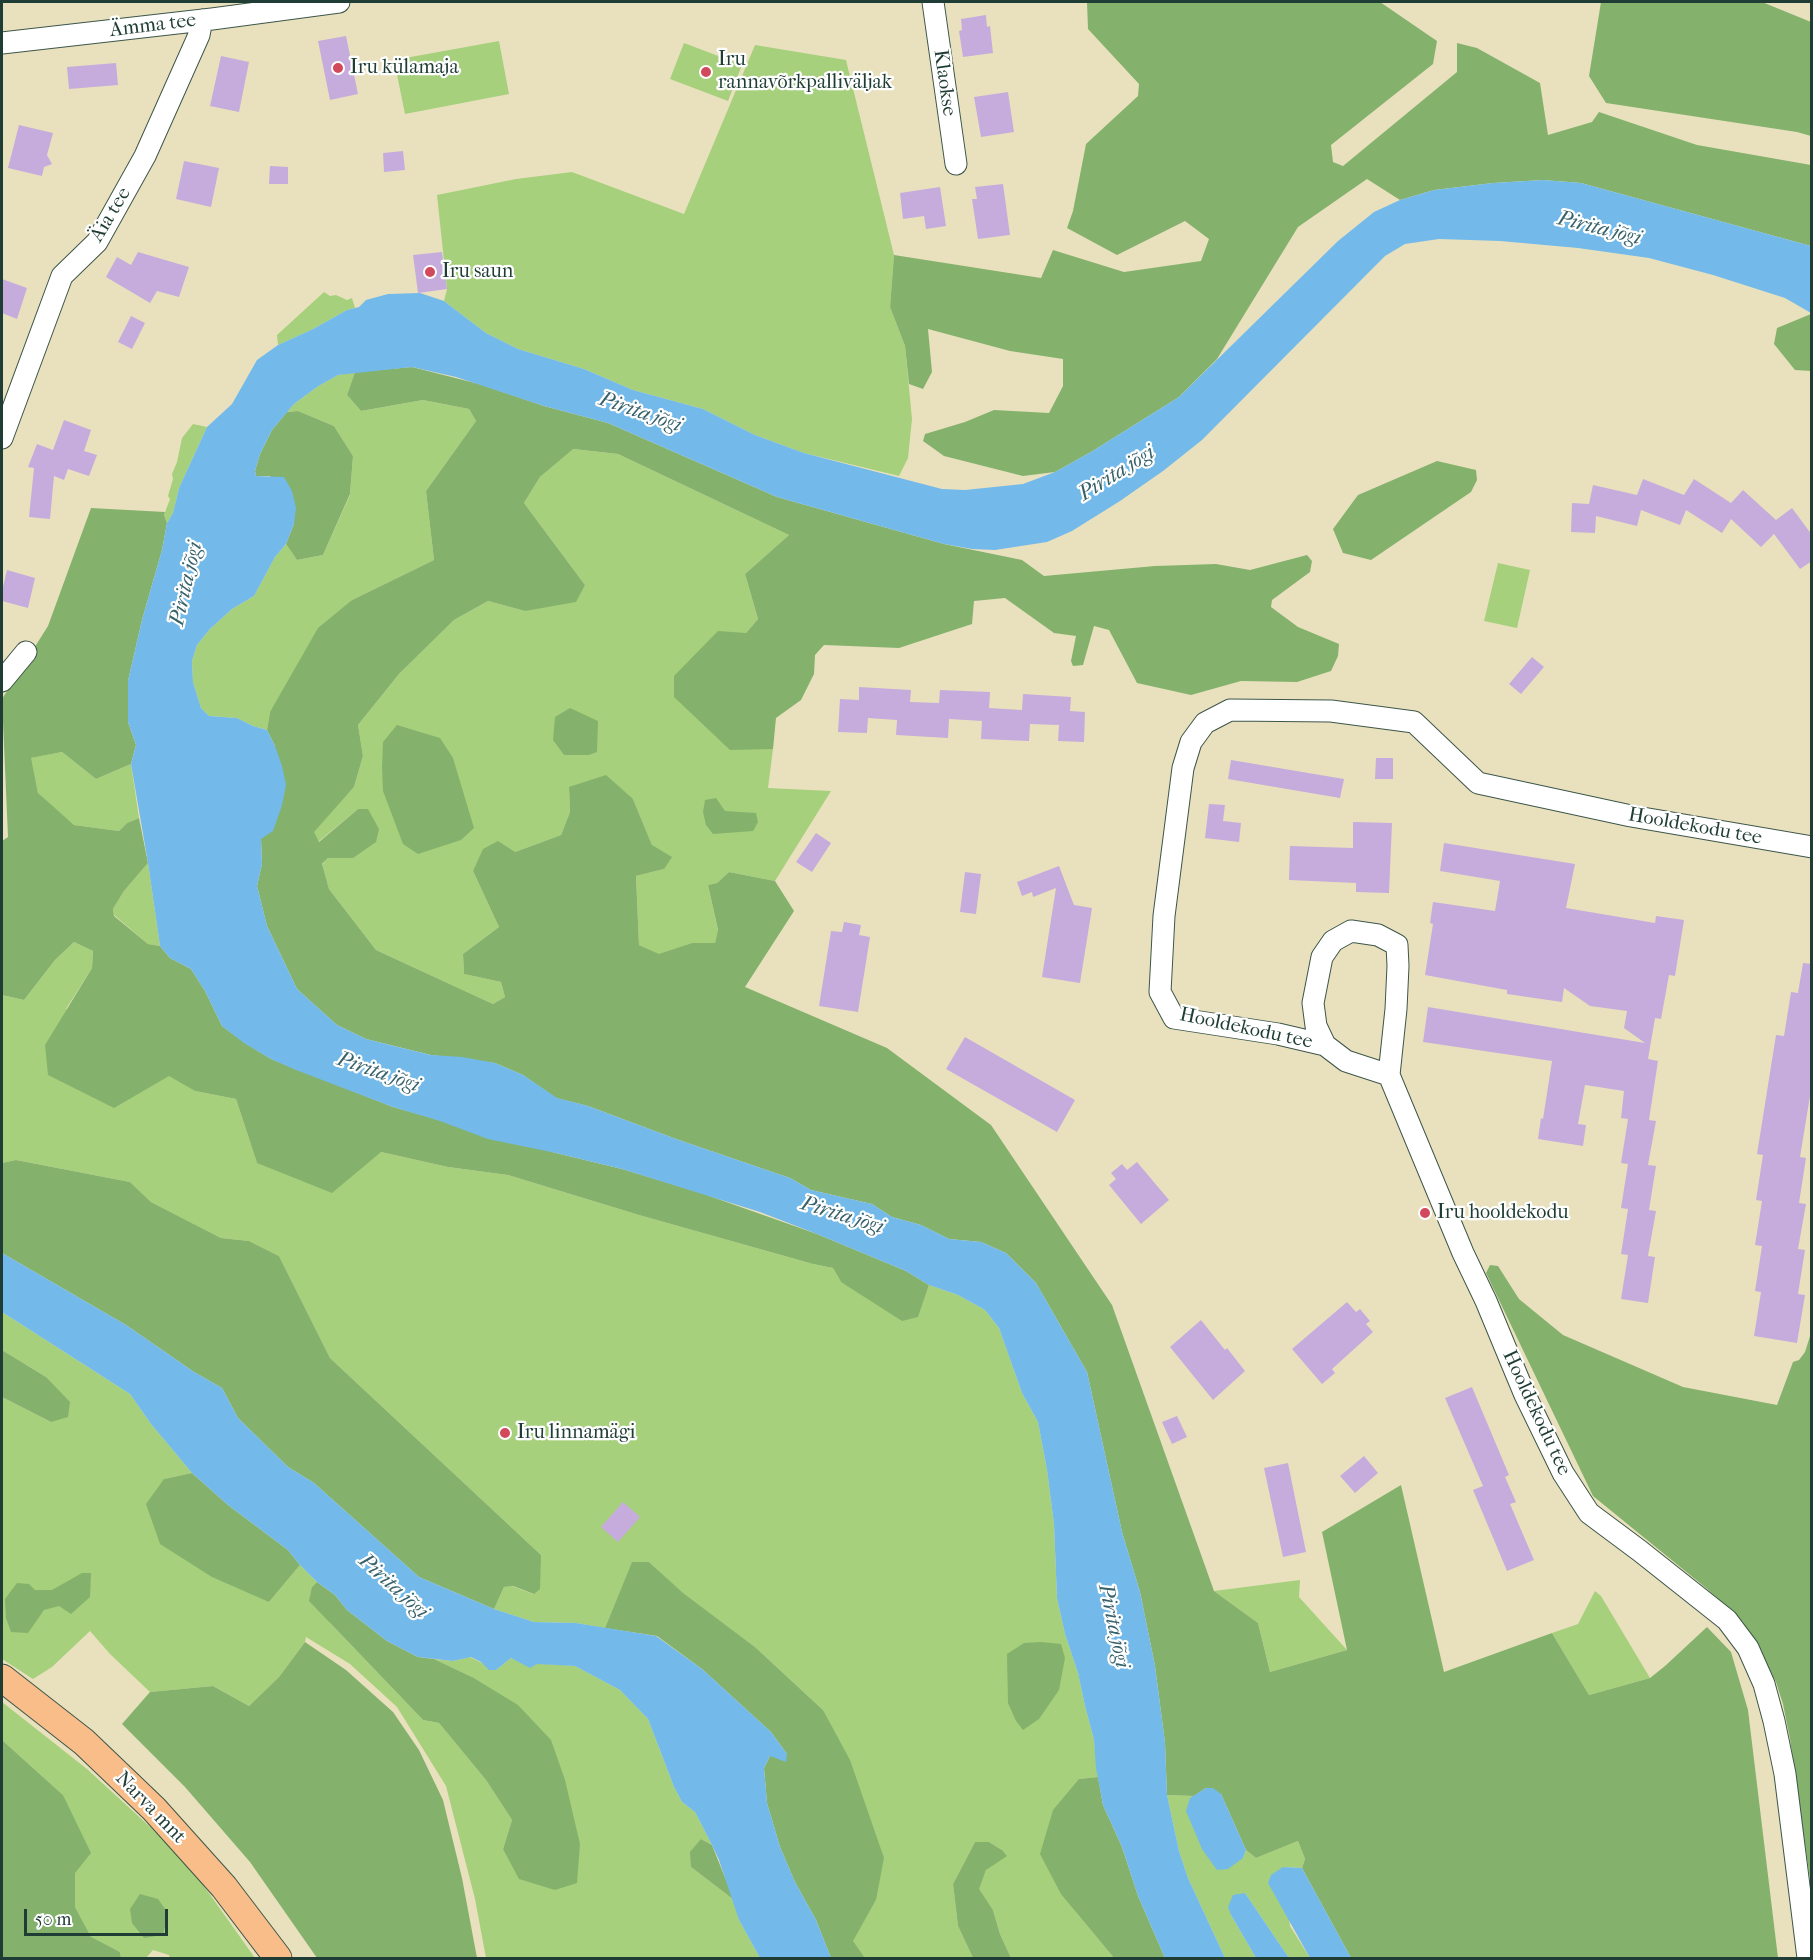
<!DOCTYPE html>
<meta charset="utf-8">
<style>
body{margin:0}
#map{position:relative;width:1813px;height:1960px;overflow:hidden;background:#e9e1be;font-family:"IM FELL French Canon",serif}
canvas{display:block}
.frame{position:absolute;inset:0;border:3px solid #1f3d34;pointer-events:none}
.scale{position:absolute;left:24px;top:1909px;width:144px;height:27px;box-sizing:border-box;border:3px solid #1f3d34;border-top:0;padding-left:8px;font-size:18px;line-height:21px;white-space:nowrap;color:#1f3d34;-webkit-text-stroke:4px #fff;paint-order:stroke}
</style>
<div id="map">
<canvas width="1813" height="1960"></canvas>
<div class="frame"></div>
<div class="scale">50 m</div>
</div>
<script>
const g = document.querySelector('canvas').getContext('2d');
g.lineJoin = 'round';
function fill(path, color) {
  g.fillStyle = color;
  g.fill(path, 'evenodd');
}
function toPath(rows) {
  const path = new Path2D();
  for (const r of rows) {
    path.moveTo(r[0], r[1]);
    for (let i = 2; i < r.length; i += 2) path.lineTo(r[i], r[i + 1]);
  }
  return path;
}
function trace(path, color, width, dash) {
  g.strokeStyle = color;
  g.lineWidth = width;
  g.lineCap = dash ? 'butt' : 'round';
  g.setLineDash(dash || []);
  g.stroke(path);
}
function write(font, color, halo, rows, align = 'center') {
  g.font = font + ' "IM FELL French Canon",serif';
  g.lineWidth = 4.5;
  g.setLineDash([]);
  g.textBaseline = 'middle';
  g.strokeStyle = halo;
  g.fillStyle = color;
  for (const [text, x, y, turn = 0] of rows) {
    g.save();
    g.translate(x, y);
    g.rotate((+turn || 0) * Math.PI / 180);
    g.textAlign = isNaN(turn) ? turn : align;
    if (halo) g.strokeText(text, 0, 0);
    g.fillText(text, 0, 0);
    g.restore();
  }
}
fill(toPath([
 [499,41,509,94,405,114,394,60],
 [684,43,742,65,728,101,670,79],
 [755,45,846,60,894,255,890,307,905,346,912,419,908,458,899,476,804,453,755,435,703,409,633,390,584,369,518,349,486,333,444,301,447,289,437,195,516,179,572,172,684,214],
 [324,292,330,296,336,295,347,300,352,298,355,308,347,310,313,329,278,345,277,335],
 [355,372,347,395,361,411,423,400,469,409,476,421,426,491,434,560,352,600,270,712,267,730,253,726,237,718,209,716,201,708,193,682,192,661,197,645,210,629,232,609,254,596,275,557,286,544,297,560,323,555,350,495,353,456,334,426,298,411,287,412,294,404,317,387,338,375],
 [193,424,207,427,179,488,173,513,167,523,164,515,170,499,168,496,173,479,172,474,177,462,182,438],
 [572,449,618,454,789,535,745,574,758,619,746,633,730,749,773,749,768,788,831,791,775,881,729,872,717,883,708,885,718,931,715,943,692,943,660,955,639,945,636,876,664,869,652,845,633,799,569,787,570,812,561,835,515,852,473,871,499,927,463,954,464,974,501,982,505,997,493,1004,376,950,329,889,322,865,328,858,353,858,358,809,318,842,313,832,354,787,363,756,358,725,399,674,454,620,488,601,525,611,585,585,524,503,540,477],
 [1498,563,1530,570,1517,628,1484,621],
 [62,752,96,779,131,764,139,818,127,823,119,831,74,825,47,803,38,793,30,758],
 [148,863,160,946,148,944,114,915,113,909,124,891],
 [74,942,93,951,92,968,66,1009,195,1091,236,1099,257,1163,381,1152,448,1167,508,1175,639,1215,813,1264,833,1268,841,1282,918,1316,929,1285,958,1295,985,1310,999,1328,1022,1393,1038,1422,1047,1470,1054,1524,1057,1598,1065,1634,1078,1673,1085,1706,1094,1740,1098,1777,1079,1779,1076,1912,1114,1958,1011,1958,1000,1934,993,1910,978,1889,986,1870,1002,1850,989,1842,975,1842,953,1884,958,1926,973,1958,865,1958,852,1941,876,1900,823,1710,755,1647,682,1593,649,1562,632,1563,605,1628,576,1623,534,1622,494,1609,504,1587,512,1586,533,1594,541,1555,330,1358,279,1256,249,1241,221,1238,151,1202,130,1182,16,1160,2,1163,2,995,24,1000,55,960],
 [2,1312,130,1394,151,1424,192,1473,164,1479,269,1602,300,1565,317,1582,312,1587,330,1623,423,1720,439,1723,486,1780,512,1820,503,1849,555,1890,472,1677,434,1659,453,1661,470,1657,496,1670,511,1658,520,1662,575,1666,620,1690,648,1719,674,1787,682,1802,695,1812,712,1845,701,1839,691,1867,734,1900,739,1920,760,1958,486,1958,475,1899,446,1786,397,1707,350,1664,306,1637,305,1642,279,1677,249,1706,213,1686,150,1692,110,1654,90,1631,52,1667,33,1679,2,1659,2,1397,51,1422,46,1377,2,1350],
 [1300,1580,1299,1597,1347,1650,1270,1672,1258,1623,1214,1591],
 [1595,1591,1601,1596,1650,1678,1589,1695,1552,1633,1578,1624],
 [2,1702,87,1769,184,1858,255,1958,170,1958,169,1955,153,1950,146,1958,121,1958,120,1952,91,1938,75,1907,75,1873,63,1795,2,1740],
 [1167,1795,1194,1796,1190,1799,1243,1858,1246,1850,1256,1858,1298,1841,1305,1859,1302,1868,1283,1867,1290,1926,1310,1958,1289,1958,1245,1893,1231,1915,1256,1958,1225,1958,1188,1878,1179,1851]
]), '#a6d07c');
fill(toPath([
 [1087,2,1380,2,1437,41,1433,64,1331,145,1333,162,1343,166,1457,72,1457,43,1477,48,1540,83,1548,135,1592,122,1599,112,1697,145,1811,165,1811,246,1581,183,1543,180,1493,183,1434,190,1400,200,1367,179,1298,227,1217,359,1179,397,1091,452,1055,472,1023,476,944,456,923,441,925,434,965,422,994,410,1049,413,1063,386,1063,359,1010,351,928,329,932,372,923,389,909,384,905,346,890,307,894,255,1041,278,1053,250,1124,272,1201,261,1209,239,1185,221,1117,255,1067,228,1073,211,1086,144,1138,96,1139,84,1088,29],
 [1601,2,1762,2,1811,22,1811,136,1797,132,1606,103,1589,76],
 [1811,314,1811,371,1795,370,1774,344,1777,328],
 [412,367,479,384,544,406,608,423,777,497,944,544,1022,560,1044,576,1155,566,1216,564,1250,570,1307,555,1312,561,1310,572,1272,600,1271,607,1298,627,1339,644,1338,656,1331,671,1297,682,1241,681,1191,695,1137,683,1109,630,1094,626,1083,665,1073,666,1071,661,1076,636,1054,633,1005,598,974,601,972,624,899,648,824,645,815,655,814,674,801,700,776,718,773,749,730,750,674,697,674,676,718,631,746,633,758,619,745,574,789,535,618,454,573,449,540,477,524,503,585,585,576,602,525,611,488,601,454,620,399,674,358,725,363,756,354,787,314,832,319,842,358,809,368,809,379,829,376,842,353,858,328,858,322,864,329,889,376,950,493,1004,505,997,501,982,464,974,463,954,499,927,473,871,483,849,498,841,515,852,561,835,570,812,569,787,606,775,633,799,652,845,672,857,664,869,636,876,639,945,659,954,692,943,715,943,718,930,708,885,717,883,729,872,775,881,794,911,745,987,887,1048,991,1125,1112,1305,1214,1591,1258,1623,1270,1672,1347,1650,1322,1532,1401,1485,1444,1672,1552,1633,1589,1695,1650,1678,1665,1666,1707,1627,1731,1652,1748,1710,1778,1958,1351,1958,1302,1868,1305,1859,1298,1841,1256,1858,1246,1850,1221,1794,1206,1788,1194,1796,1167,1795,1165,1743,1155,1666,1140,1592,1122,1532,1087,1372,1036,1283,1006,1253,981,1242,949,1239,921,1225,892,1217,872,1204,811,1190,790,1178,676,1139,588,1106,556,1098,523,1075,495,1063,431,1055,366,1039,337,1025,297,989,267,926,257,886,262,864,261,839,275,746,267,730,270,712,318,628,352,600,434,560,426,491,476,421,469,409,423,400,361,411,347,395,355,372],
 [298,411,334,426,353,456,350,494,323,555,297,560,286,544,294,524,270,476,256,476,255,471,260,454,272,430,287,412],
 [1437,461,1476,470,1477,480,1471,492,1371,560,1343,553,1333,529,1358,495],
 [91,508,165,512,164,515,167,523,162,550,142,620,128,681,128,722,136,745,131,764,96,779,62,752,31,758,38,793,74,825,119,831,127,823,139,818,148,863,124,891,113,909,114,916,148,944,160,946,170,958,191,969,205,991,222,1026,245,1043,271,1059,393,1107,556,1153,622,1169,701,1193,817,1234,906,1271,929,1285,918,1317,902,1321,841,1282,833,1268,813,1264,639,1215,508,1175,448,1167,381,1152,332,1193,257,1163,236,1099,195,1091,169,1076,114,1108,48,1075,45,1045,92,968,93,951,74,942,55,960,24,1000,2,995,2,841,8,837,2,699,48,626],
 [570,708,598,721,597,752,589,755,564,755,553,740,555,717],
 [397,725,440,738,453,758,474,828,461,840,418,854,403,844,383,791,382,767,383,742],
 [716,798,725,811,756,813,758,822,753,831,713,834,706,825,703,812,705,800],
 [16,1160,130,1182,151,1202,221,1238,249,1241,279,1256,330,1358,541,1555,540,1589,534,1594,513,1586,504,1587,494,1609,419,1577,314,1483,288,1467,238,1418,222,1388,194,1372,126,1325,2,1253,2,1163],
 [1490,1265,1498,1266,1519,1299,1563,1335,1683,1387,1777,1405,1793,1362,1799,1360,1805,1352,1811,1333,1811,1886,1790,1739,1783,1704,1776,1682,1743,1622,1706,1588,1593,1496,1486,1273],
 [2,1350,46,1377,70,1402,68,1417,51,1422,2,1397],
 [192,1473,228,1505,288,1550,300,1565,269,1602,212,1577,160,1544,146,1504,164,1479],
 [632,1562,649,1562,683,1593,755,1647,823,1710,850,1760,884,1858,876,1900,853,1941,865,1958,831,1958,816,1920,795,1882,780,1847,767,1803,764,1768,770,1756,787,1754,771,1732,702,1669,657,1636,605,1628],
 [82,1573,91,1573,90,1597,71,1614,59,1606,44,1610,28,1633,11,1632,6,1618,5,1599,17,1583,29,1584,35,1590,52,1590],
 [317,1582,335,1595,347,1610,387,1641,418,1657,434,1659,472,1677,518,1705,551,1740,565,1780,580,1844,577,1883,555,1890,519,1879,503,1849,512,1820,486,1780,439,1723,423,1720,309,1601,312,1587],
 [305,1642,346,1670,393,1712,419,1750,443,1800,462,1878,477,1958,317,1958,250,1862,185,1787,122,1724,150,1692,213,1686,249,1706,279,1677],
 [1041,1642,1061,1644,1065,1658,1059,1690,1039,1719,1023,1730,1016,1721,1008,1703,1007,1654,1024,1643],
 [2,1740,63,1795,91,1853,75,1873,75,1907,91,1937,120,1952,121,1958,2,1958],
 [1098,1777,1103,1805,1122,1847,1138,1896,1165,1958,1114,1958,1061,1894,1040,1854,1053,1810,1079,1779],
 [701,1839,712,1845,734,1900,691,1867,690,1852],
 [975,1842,989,1842,1002,1850,1007,1856,986,1870,979,1889,993,1910,1000,1934,1011,1958,973,1958,958,1926,953,1884],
 [140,1894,158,1899,168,1913,163,1935,144,1938,132,1923,130,1909]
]), '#84b26c');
fill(toPath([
 [1543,180,1581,183,1811,246,1811,313,1785,298,1713,275,1649,258,1578,248,1500,241,1439,239,1405,244,1385,256,1202,440,1163,471,1120,501,1072,531,1047,542,995,550,972,549,944,544,777,497,608,423,544,406,456,377,412,367,338,375,317,387,294,404,272,430,260,454,255,471,256,476,284,477,292,491,296,508,294,524,286,544,275,557,254,596,232,609,210,629,197,645,192,661,193,682,201,708,209,716,237,718,253,726,267,730,275,746,282,766,286,785,282,805,273,831,261,839,262,864,257,886,267,926,297,989,337,1025,366,1039,398,1047,431,1055,462,1057,495,1063,523,1075,557,1098,588,1106,676,1139,790,1178,811,1190,872,1204,892,1217,921,1225,949,1239,981,1242,1006,1253,1036,1283,1087,1372,1122,1532,1140,1592,1155,1666,1165,1743,1167,1795,1179,1851,1188,1878,1225,1958,1165,1958,1138,1896,1122,1847,1103,1805,1096,1768,1094,1740,1085,1706,1078,1673,1065,1634,1057,1598,1054,1524,1047,1470,1038,1422,1022,1393,999,1328,985,1310,958,1295,929,1285,906,1271,817,1234,760,1212,622,1169,556,1153,488,1139,440,1121,393,1107,296,1070,271,1059,244,1043,222,1026,205,991,191,969,170,958,160,946,148,863,131,764,136,745,128,722,128,681,142,620,162,550,167,523,173,513,179,488,207,427,232,404,257,360,278,345,313,329,347,310,359,307,366,300,388,294,420,293,444,301,486,333,518,349,584,369,633,390,703,409,755,435,804,453,942,489,965,490,1023,484,1055,472,1091,452,1179,397,1338,241,1374,212,1400,200,1434,190,1493,183],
 [2,1253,126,1325,194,1372,222,1388,238,1418,288,1467,314,1483,419,1577,494,1609,534,1622,576,1623,656,1636,702,1669,771,1732,787,1754,786,1762,770,1756,764,1768,767,1803,780,1847,795,1882,816,1920,831,1958,760,1958,739,1920,719,1860,712,1845,695,1812,682,1802,674,1787,648,1719,620,1690,575,1666,537,1664,530,1668,511,1658,496,1670,489,1670,481,1662,471,1657,453,1661,418,1657,387,1641,347,1610,335,1595,317,1582,300,1565,288,1550,228,1505,192,1473,151,1424,130,1394,2,1312],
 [1206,1788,1213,1788,1221,1794,1246,1850,1243,1858,1228,1869,1217,1870,1202,1849,1186,1811,1190,1798],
 [1283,1867,1302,1868,1351,1958,1310,1958,1268,1883,1271,1875],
 [1245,1893,1289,1958,1256,1958,1231,1915,1228,1907,1233,1895]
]), '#73baea');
fill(toPath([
 [986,15,987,27,990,26,993,53,963,57,959,31,962,30,961,19],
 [346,36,358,94,330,100,318,41],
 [221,56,249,62,239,112,210,106],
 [116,63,118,85,69,89,67,67],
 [1008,92,1014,132,981,137,974,97],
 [19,125,53,133,47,155,52,164,44,167,42,176,8,168],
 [403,151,405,170,384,172,383,153],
 [184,161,219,168,211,207,176,199],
 [270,166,288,167,288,184,269,184],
 [1003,184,1010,235,978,239,972,199,977,199,975,187],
 [940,187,946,226,926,229,924,216,903,219,900,193],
 [138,252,189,267,179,297,157,291,150,303,106,277,117,257,131,265],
 [442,252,447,289,418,293,413,255],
 [2,279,27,288,17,319,2,313],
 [131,316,145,323,132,349,118,342],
 [64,420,91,430,84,451,97,455,89,476,68,469,64,480,54,476,50,519,29,517,34,468,28,467,37,444,53,450],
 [1643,479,1684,495,1694,479,1731,503,1743,490,1776,520,1792,508,1812,535,1812,561,1800,569,1774,534,1761,547,1731,519,1722,533,1686,510,1680,525,1641,510,1637,526,1596,516,1595,533,1571,532,1572,503,1589,504,1593,485,1637,495],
 [7,570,35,578,28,608,2,601,2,591],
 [1532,657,1544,667,1521,694,1509,684],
 [859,687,911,690,910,702,939,703,940,690,990,692,989,708,1022,710,1023,694,1071,697,1070,711,1085,712,1084,742,1058,741,1059,725,1030,724,1029,741,981,739,982,721,949,719,948,738,896,735,897,720,868,718,867,733,838,732,840,699,859,700],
 [1376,758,1393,758,1393,779,1375,779],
 [1231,760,1344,779,1340,798,1228,779],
 [1209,804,1225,805,1223,821,1241,823,1239,842,1205,838],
 [1353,822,1392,823,1389,893,1356,892,1356,883,1289,880,1290,846,1353,848],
 [816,833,831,843,812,872,796,862],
 [1444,843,1575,864,1566,908,1655,923,1656,916,1684,920,1675,976,1669,975,1661,1019,1655,1018,1648,1059,1658,1061,1649,1120,1656,1121,1648,1165,1656,1166,1649,1210,1656,1211,1648,1256,1655,1257,1648,1303,1621,1299,1628,1255,1621,1254,1628,1209,1621,1208,1628,1164,1621,1163,1628,1119,1621,1118,1624,1091,1585,1085,1578,1124,1586,1125,1583,1146,1538,1139,1541,1118,1543,1119,1552,1061,1423,1042,1428,1007,1645,1043,1624,1028,1627,1011,1590,1006,1564,988,1562,1002,1507,994,1507,990,1425,975,1433,924,1430,923,1433,902,1495,911,1500,881,1440,871],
 [1059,866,1074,905,1092,908,1080,983,1042,977,1056,888,1033,897,1032,892,1022,896,1017,882],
 [965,872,981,874,976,914,960,912],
 [844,922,861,925,859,935,870,937,858,1012,819,1006,831,931,842,932],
 [1803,963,1812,964,1812,1084,1800,1157,1806,1158,1799,1203,1806,1204,1798,1249,1805,1250,1798,1294,1805,1295,1797,1343,1754,1336,1761,1292,1755,1291,1762,1246,1755,1245,1762,1201,1756,1200,1763,1155,1757,1154,1776,1035,1784,1036,1791,992,1798,993],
 [965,1037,1075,1100,1057,1132,946,1069],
 [1137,1162,1169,1200,1141,1224,1109,1185,1116,1179,1111,1173,1122,1164,1127,1170],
 [1347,1302,1356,1312,1360,1309,1370,1321,1366,1324,1373,1332,1332,1369,1335,1373,1322,1384,1292,1349],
 [1201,1320,1225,1350,1227,1348,1245,1371,1213,1400,1170,1347],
 [1472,1387,1509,1475,1505,1477,1516,1502,1510,1504,1534,1560,1507,1571,1473,1490,1483,1486,1445,1398],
 [1177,1416,1187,1437,1172,1444,1162,1422],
 [1364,1456,1378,1473,1355,1493,1340,1476],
 [1288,1463,1306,1552,1283,1557,1264,1468],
 [623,1502,640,1517,618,1542,601,1527]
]), '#c6acdc');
const minor = toPath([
 [933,2,956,164],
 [2,43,212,19,339,2],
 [2,438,62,276,97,242,145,156,199,35,202,20],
 [2,681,26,652],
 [1325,1045,1316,1026,1313,1003,1322,957,1333,941,1351,931,1378,935,1397,945,1398,966,1396,1009,1389,1075,1463,1253,1486,1301,1525,1395,1563,1473,1589,1513,1640,1551,1727,1620,1748,1648,1764,1684,1774,1721,1785,1774,1808,1958],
 [1389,1075,1346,1061,1325,1045,1278,1034,1174,1018,1160,992,1164,916,1183,768,1191,742,1205,723,1230,710,1331,711,1414,722,1478,783,1631,816,1812,847]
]);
const major = toPath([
 [2,1678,84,1742,154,1809,224,1887,278,1958]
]);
trace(minor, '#3d5649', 23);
trace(major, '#3d5649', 29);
trace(minor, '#fff', 21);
trace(major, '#f8bd89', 27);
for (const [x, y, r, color] of [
 [338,68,6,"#d1495b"],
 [706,72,6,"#d1495b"],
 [430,272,6,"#d1495b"],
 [1425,1213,6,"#d1495b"],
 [505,1433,6,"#d1495b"]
]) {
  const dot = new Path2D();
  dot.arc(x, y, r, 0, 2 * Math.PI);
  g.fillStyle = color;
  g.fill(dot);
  trace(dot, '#fff', 2);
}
write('20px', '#1f3d34', '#fff', [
 ["Ämma tee",153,26,-7],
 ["Klaokse",944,83,82],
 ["Äia tee",111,215,-59],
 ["Hooldekodu tee",1695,827,10],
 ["Hooldekodu tee",1246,1029,12],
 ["Hooldekodu tee",1536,1413,65],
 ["Narva mnt",150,1808,46]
]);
write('20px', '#1f3d34', '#fff', [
 ["Iru",718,60],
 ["rannavõrkpalliväljak",718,83],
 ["Iru külamaja",350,68],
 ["Iru saun",442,272],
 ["Iru hooldekodu",1437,1213],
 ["Iru linnamägi",517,1433]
], 'left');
write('italic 21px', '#38626b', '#fff', [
 ["Pirita jõgi",1599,229,14],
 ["Pirita jõgi",640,413,19],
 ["Pirita jõgi",1117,474,-32],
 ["Pirita jõgi",187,584,-77],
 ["Pirita jõgi",378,1073,19],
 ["Pirita jõgi",842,1216,17],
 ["Pirita jõgi",393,1587,42],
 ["Pirita jõgi",1113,1626,78]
]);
</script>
